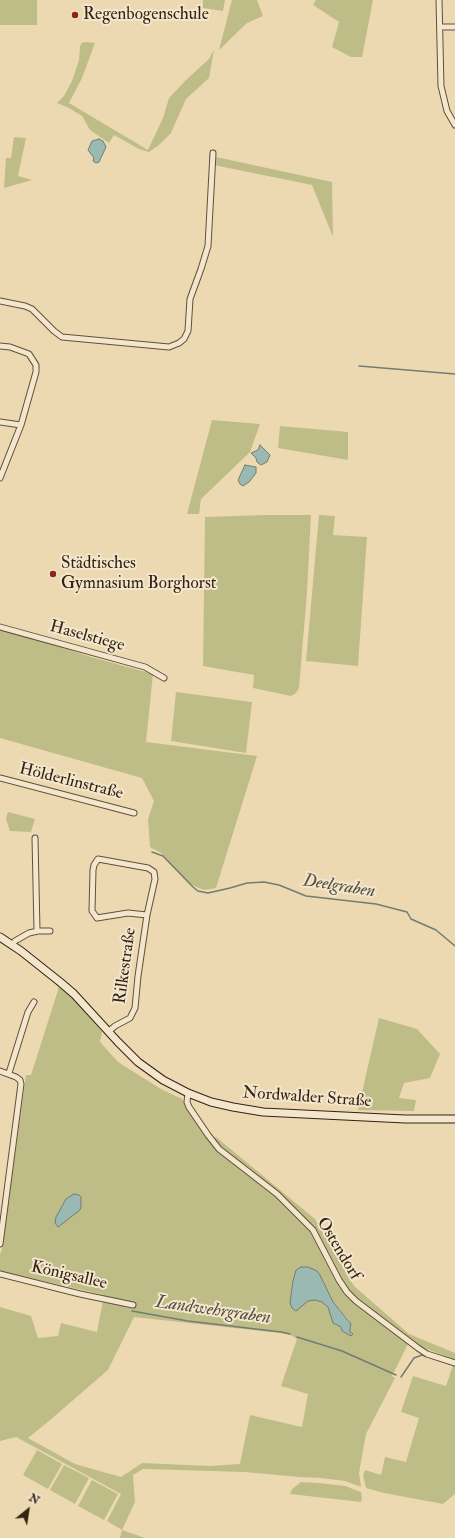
<!DOCTYPE html>
<meta charset="utf-8">
<style>
body{margin:0}
#map{position:relative;width:455px;height:1538px;overflow:hidden;background:#ecd9b2;font-family:"IM FELL Double Pica",serif}
canvas{display:block}
.north{position:absolute;left:8px;top:1490px;width:40px;height:40px;-webkit-text-stroke:3px #f3e6cd;paint-order:stroke;rotate:30deg;font-size:11px;font-weight:700;line-height:16px;text-align:center;color:#321}
.north::after{content:'';display:block;margin:auto;width:14px;height:18px;background:#321;clip-path:polygon(50% 0,100% 100%,50% 72%,0 100%)}
</style>
<div id="map">
<canvas width="455" height="1538"></canvas>
<div class="north">N</div>
</div>
<script>
const g = document.querySelector('canvas').getContext('2d');
g.lineJoin = 'round';
function fill(path, color) {
  g.fillStyle = color;
  g.fill(path, 'evenodd');
}
function toPath(rows) {
  const path = new Path2D();
  for (const r of rows) {
    path.moveTo(r[0], r[1]);
    for (let i = 2; i < r.length; i += 2) path.lineTo(r[i], r[i + 1]);
  }
  return path;
}
function trace(path, color, width, dash) {
  g.strokeStyle = color;
  g.lineWidth = width;
  g.lineCap = dash ? 'butt' : 'round';
  g.setLineDash(dash || []);
  g.stroke(path);
}
function write(font, color, halo, rows, align = 'center') {
  g.font = font + ' "IM FELL Double Pica",serif';
  g.lineWidth = 4;
  g.setLineDash([]);
  g.textBaseline = 'middle';
  g.strokeStyle = halo;
  g.fillStyle = color;
  for (const [text, x, y, turn = 0] of rows) {
    g.save();
    g.translate(x, y);
    g.rotate((+turn || 0) * Math.PI / 180);
    g.textAlign = isNaN(turn) ? turn : align;
    if (halo) g.strokeText(text, 0, 0);
    g.fillText(text, 0, 0);
    g.restore();
  }
}
fill(toPath([
 [0,0,37,0,37,25,0,25],
 [203,0,225,0,223,11,203,8],
 [232,0,257,0,263,16,247,23,219,50],
 [316,0,373,0,362,57,351,57,332,47,339,22,313,5],
 [85,42,95,43,82,78,69,103,148,150,163,118,169,98,185,81,209,59,214,50,209,78,186,99,171,133,159,145,149,152,139,149,114,135,109,143,90,130,82,116,69,108,57,103,64,96,72,81,79,60,80,46,82,43],
 [14,137,26,138,18,176,32,180,4,188,6,158,11,158],
 [209,153,216,157,332,182,333,237,312,185,209,164],
 [212,420,260,424,250,452,201,499,199,514,187,514],
 [280,426,348,432,348,460,278,448],
 [264,515,311,515,307,592,299,688,296,693,291,696,253,688,254,675,203,666,205,517],
 [319,515,335,516,333,535,367,537,358,666,306,661],
 [0,631,39,640,91,657,153,674,146,742,257,756,216,888,204,890,189,884,161,853,150,847,148,819,154,801,142,778,0,738],
 [176,692,252,702,246,753,171,741],
 [8,812,35,819,31,832,10,831,6,819],
 [59,987,72,997,102,1032,100,1042,118,1062,161,1089,182,1099,208,1139,216,1137,315,1219,354,1286,409,1334,455,1353,455,1360,409,1342,392,1376,395,1378,366,1434,359,1473,361,1487,345,1481,321,1478,299,1477,245,1472,143,1469,133,1475,135,1502,122,1530,145,1538,120,1538,122,1530,107,1521,121,1494,16,1437,0,1441,0,1307,31,1316,38,1338,58,1336,61,1323,97,1332,104,1295,0,1271,0,1254,2,1249,26,1075,31,1075],
 [320,1275,333,1302,349,1320,350,1332,353,1334,333,1323,328,1307,322,1302,314,1300,308,1301,304,1303,290,1303,293,1281],
 [134,1317,289,1334,297,1339,281,1386,308,1394,302,1427,250,1415,240,1464,210,1466,142,1463,121,1477,75,1464,28,1438,49,1421,108,1370],
 [379,1018,417,1029,440,1054,430,1078,404,1083,399,1098,416,1100,414,1111,358,1110],
 [453,1365,455,1366,455,1494,443,1504,384,1493,366,1488,363,1475,365,1470,381,1475,385,1457,406,1462,419,1418,401,1412,413,1376,446,1386],
 [37,1450,62,1464,48,1489,23,1475],
 [64,1465,89,1478,75,1504,50,1490],
 [92,1480,118,1494,104,1520,78,1506],
 [301,1482,319,1483,345,1486,361,1492,362,1498,361,1502,290,1494,292,1489]
]), '#bfbd87');
const water = toPath([
 [99,139,103,141,106,147,99,162,96,163,93,161,94,158,88,150,92,141,99,139],
 [260,445,270,455,267,462,261,465,257,462,256,458,251,453,258,450,260,445],
 [245,465,256,467,256,473,249,482,243,486,240,484,238,480,245,465],
 [74,1194,79,1195,81,1197,81,1206,80,1210,58,1227,55,1223,56,1217,66,1199,72,1195,74,1194],
 [301,1267,308,1267,317,1271,320,1275,333,1302,351,1324,350,1328,350,1332,353,1334,351,1336,342,1331,341,1327,333,1323,328,1307,322,1302,315,1300,308,1301,296,1311,292,1308,290,1303,293,1281,296,1270,301,1267]
]);
fill(water, '#9ab9b2');
trace(water, '#717d72', 1);
trace(toPath([
 [359,366,455,374],
 [152,852,163,856,193,887,198,891,208,893,230,888,247,883,264,882,279,885,306,896,376,904,407,912,411,919,436,930,455,946],
 [132,1311,188,1321,281,1332,290,1334],
 [297,1337,342,1351,396,1375],
 [401,1377,414,1358,422,1355,455,1366]
]), '#717d72', 1.5);
const street = toPath([
 [439,0,441,86,447,111,455,125],
 [440,27,455,27],
 [0,301,25,306,32,309,54,331,62,337,169,347,179,343,184,339,188,331,190,299,201,269,208,246,213,153],
 [0,346,10,347,29,354,36,365,36,372,21,425,0,478],
 [0,422,21,425],
 [0,627,145,667,164,678],
 [0,778,134,813],
 [35,838,37,931],
 [12,945,15,941,29,933,38,931,50,931],
 [108,1032,115,1026,130,1018,135,1008,138,976,147,915,155,879,154,872,148,868,98,859,94,865,93,870,92,911,95,915,97,918,103,917,128,913,147,915],
 [0,1071,16,1077,20,1080,21,1084,0,1244],
 [9,1073,28,1012,34,1002],
 [188,1093,187,1102,189,1107,208,1135,219,1149,277,1194,313,1230,339,1280,347,1292,356,1301,418,1348,427,1354,455,1363],
 [0,1274,80,1294,133,1305]
]);
const secondary = toPath([
 [0,937,21,951,60,982,74,994,118,1042,138,1062,163,1080,188,1093,211,1102,233,1107,263,1112,405,1119,455,1119]
]);
trace(street, '#615039', 7);
trace(secondary, '#321', 9);
trace(street, '#f3e6cd', 5);
trace(secondary, '#f3e6cd', 7);
for (const [x, y, r, color] of [
 [75,15,4,"#8f2418"],
 [53,574,4,"#8f2418"]
]) {
  const dot = new Path2D();
  dot.arc(x, y, r, 0, 2 * Math.PI);
  g.fillStyle = color;
  g.fill(dot);
  trace(dot, '#f3e6cd', 1.5);
}
write('17px', '#321', '#f3e6cd', [
 ["Regenbogenschule",83,15],
 ["Städtisches",61,564],
 ["Gymnasium Borghorst",61,584]
], 'left');
write('17px', '#321', '#f3e6cd', [
 ["Haselstiege",87,637,15],
 ["Hölderlinstraße",71,782,14],
 ["Rilkestraße",126,966,-82],
 ["Nordwalder Straße",307,1098,4],
 ["Ostendorf",338,1249,59],
 ["Königsallee",69,1276,13]
]);
write('italic 18px', '#524f41', '#f3e6cd', [
 ["Deelgraben",339,887,9],
 ["Landwehrgraben",213,1311,8]
]);
</script>
